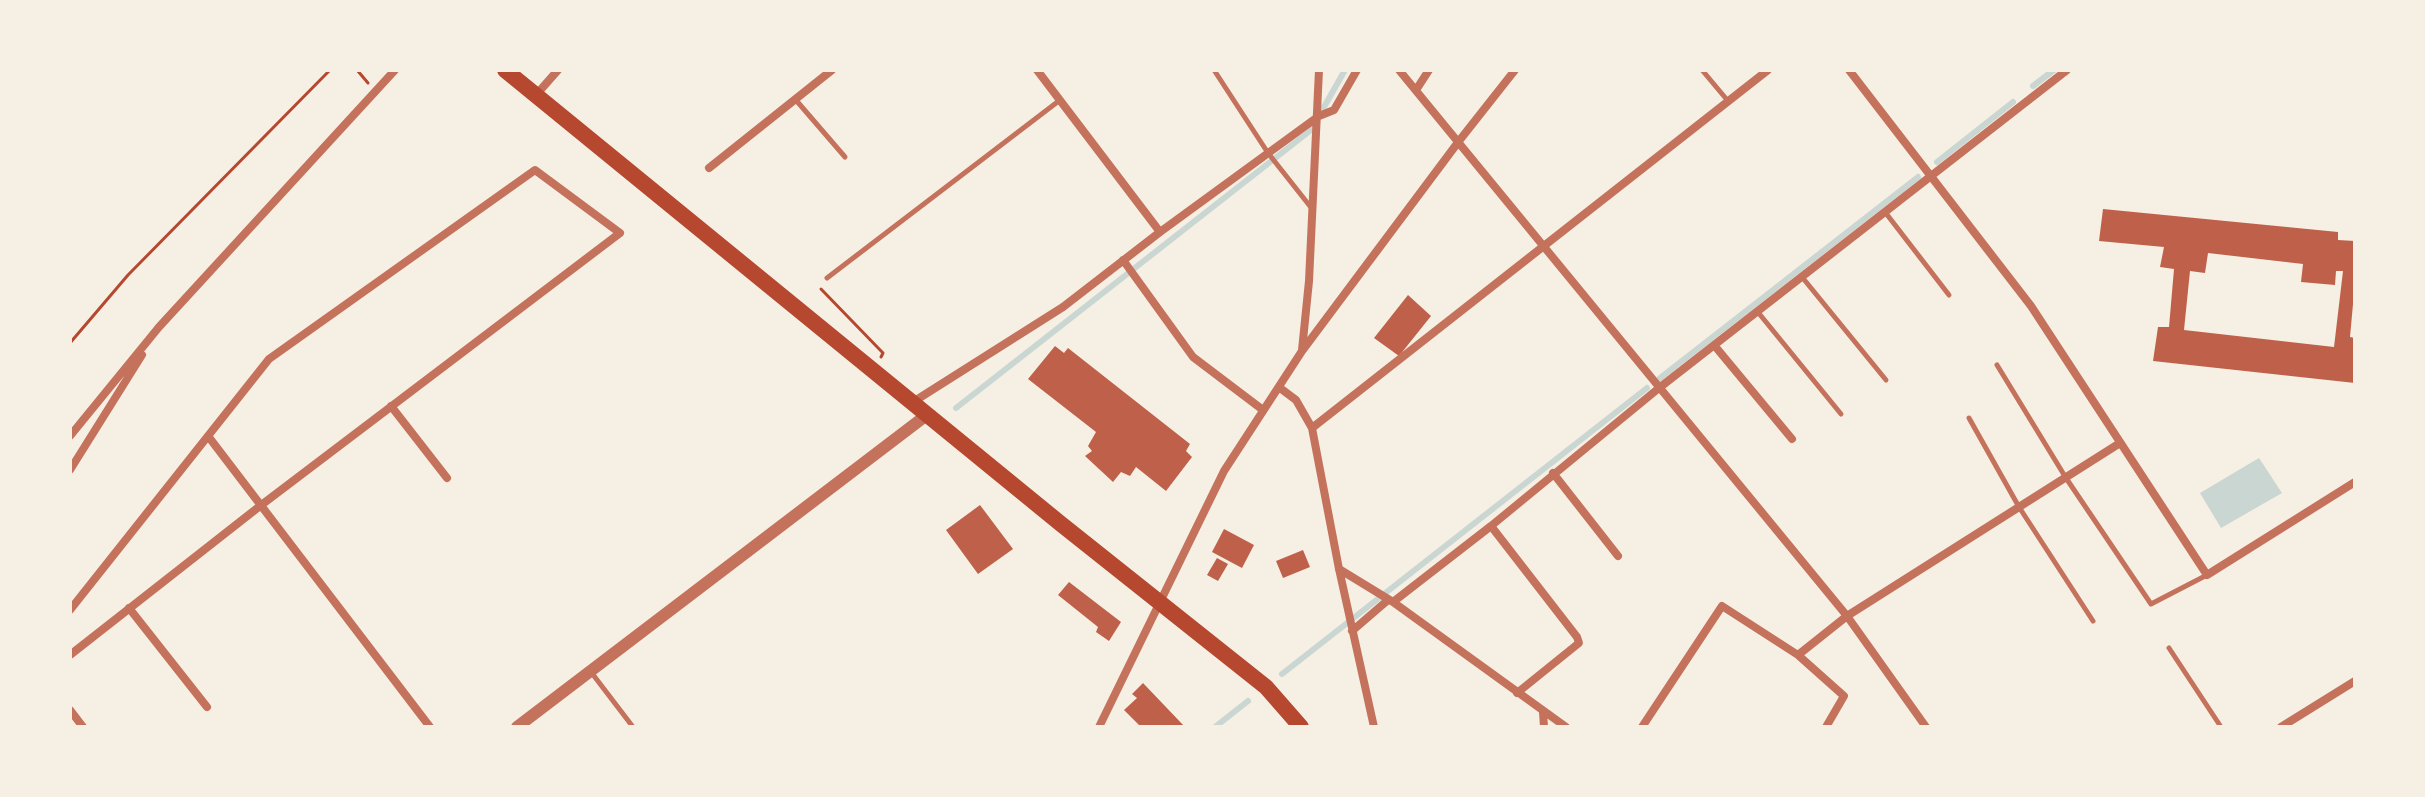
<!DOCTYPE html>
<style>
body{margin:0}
#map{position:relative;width:2425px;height:797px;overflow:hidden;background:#f6efe4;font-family:Arial,sans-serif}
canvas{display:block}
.frame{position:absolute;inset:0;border:72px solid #f6efe4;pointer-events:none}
</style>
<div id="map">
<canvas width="2425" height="797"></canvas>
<div class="frame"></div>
</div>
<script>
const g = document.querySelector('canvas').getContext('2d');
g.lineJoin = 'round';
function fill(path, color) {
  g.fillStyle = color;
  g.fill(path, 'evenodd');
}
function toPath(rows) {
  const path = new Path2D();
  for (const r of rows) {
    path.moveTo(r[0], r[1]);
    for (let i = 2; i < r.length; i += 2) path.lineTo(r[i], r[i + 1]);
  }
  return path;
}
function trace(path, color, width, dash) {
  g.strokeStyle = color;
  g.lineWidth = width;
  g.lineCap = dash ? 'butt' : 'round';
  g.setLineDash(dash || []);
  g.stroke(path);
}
fill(toPath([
 [2259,458,2282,493,2221,528,2200,493]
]), '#c9d6d2');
trace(toPath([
 [2033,86,2054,70],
 [1937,162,2013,102],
 [1660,378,1918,177],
 [956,408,1311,130,1345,70],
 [1282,674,1647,388],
 [1215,727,1248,701]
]), '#c9d6d2', 6);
fill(toPath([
 [2103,209,2338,232,2338,240,2355,241,2355,282,2350,337,2355,338,2355,383,2153,361,2158,327,2169,327,2174,269,2160,267,2164,247,2099,241],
 [2208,253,2303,264,2301,282,2335,285,2336,271,2343,271,2334,347,2184,330,2190,271,2205,273],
 [1408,295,1431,316,1399,356,1374,338],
 [1055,346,1064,353,1068,348,1190,444,1186,451,1192,457,1166,491,1136,467,1130,476,1121,472,1113,482,1085,456,1092,451,1088,446,1096,432,1028,379],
 [980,505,1013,549,978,574,946,530],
 [1224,529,1254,545,1242,568,1212,552],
 [1303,550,1310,567,1283,578,1276,561],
 [1217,558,1228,564,1218,581,1207,575],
 [1069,582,1121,622,1109,641,1096,632,1098,627,1058,595],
 [1143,683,1185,727,1141,727,1124,710,1137,698,1132,694]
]), '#bf614a');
trace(toPath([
 [357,70,368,83],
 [821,289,883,353,881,357],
 [70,343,128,275,330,70]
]), '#b5482f', 3);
trace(toPath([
 [1214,70,1268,153,1313,210],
 [1702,70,1728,101],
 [795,99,845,157],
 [1885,212,1949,295],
 [1802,277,1886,380],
 [827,278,1060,100],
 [1757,311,1841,414],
 [1997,365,2066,478,2151,604,2207,575],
 [1969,418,2019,507,2093,621],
 [2169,648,2221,727],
 [591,672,633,727]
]), '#c5725c', 5);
trace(toPath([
 [1037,70,1160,232],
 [1399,70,1847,616,1926,727],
 [1849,70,2031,306,2207,575,2355,482],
 [1416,90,1429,70],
 [536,95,558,70],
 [709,168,832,70],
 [1123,260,1193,357,1263,410],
 [1714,345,1792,439],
 [1302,350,1309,281,1319,70],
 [1280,388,1296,400,1312,428,1339,569,1374,727],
 [913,402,1063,307,1160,232,1319,116,1334,110,1357,70],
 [391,406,447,478],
 [1312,428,1768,70],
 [70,436,159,327,395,70],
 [208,436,430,727],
 [70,470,142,355],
 [1553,473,1618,556],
 [1491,526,1577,637,1579,643,1517,693],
 [1339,569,1393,602,1566,727],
 [1393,602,1491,526,1659,388,2067,70],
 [129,608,207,707],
 [70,610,269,359,535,170,620,233,260,506,70,655],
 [1352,631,1388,600],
 [1798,655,1847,616,2120,443],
 [70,710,83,727],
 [1543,712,1544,727],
 [1099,727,1224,471,1302,351,1459,141,1515,70],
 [1642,727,1722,606,1798,655,1844,696,1826,727],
 [2281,727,2355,681]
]), '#c5725c', 8);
trace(toPath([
 [517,727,928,414]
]), '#c5725c', 12);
trace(toPath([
 [505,70,1061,524,1266,687,1301,727]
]), '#b5482f', 16);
</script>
